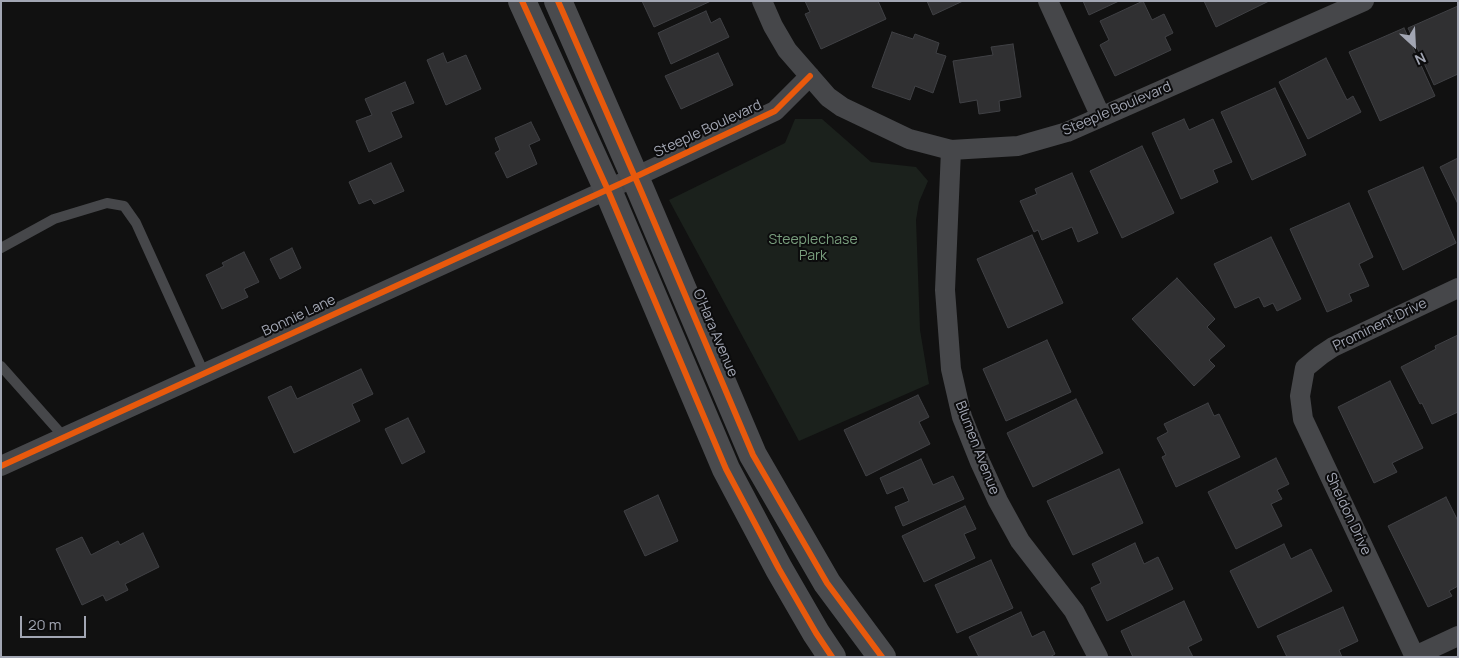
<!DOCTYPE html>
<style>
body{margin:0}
#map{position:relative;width:1459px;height:658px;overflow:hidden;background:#111;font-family:Manrope,sans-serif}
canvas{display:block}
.frame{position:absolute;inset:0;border:2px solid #a2a6b3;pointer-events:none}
.north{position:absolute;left:1389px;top:20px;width:50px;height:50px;-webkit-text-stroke:4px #0c0c0d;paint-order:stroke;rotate:155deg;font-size:14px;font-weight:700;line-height:20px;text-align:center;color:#a2a6b3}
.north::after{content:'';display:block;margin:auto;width:18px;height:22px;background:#a2a6b3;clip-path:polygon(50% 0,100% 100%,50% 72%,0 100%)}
.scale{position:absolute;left:20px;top:616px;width:66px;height:22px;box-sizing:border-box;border:2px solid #a2a6b3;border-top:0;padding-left:6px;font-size:15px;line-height:18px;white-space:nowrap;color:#a2a6b3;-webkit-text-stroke:4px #0c0c0d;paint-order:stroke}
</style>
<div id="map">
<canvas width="1459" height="658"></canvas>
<div class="frame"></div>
<div class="north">N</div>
<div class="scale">20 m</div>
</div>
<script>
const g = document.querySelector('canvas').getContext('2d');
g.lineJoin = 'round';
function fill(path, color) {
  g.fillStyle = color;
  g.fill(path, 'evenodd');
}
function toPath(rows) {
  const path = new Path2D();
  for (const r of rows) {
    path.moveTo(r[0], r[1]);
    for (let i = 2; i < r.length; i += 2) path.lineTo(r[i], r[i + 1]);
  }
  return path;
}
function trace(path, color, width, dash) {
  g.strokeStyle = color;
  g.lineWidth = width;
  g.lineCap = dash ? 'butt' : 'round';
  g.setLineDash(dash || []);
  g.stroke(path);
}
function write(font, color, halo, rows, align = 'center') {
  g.font = font + ' Manrope,sans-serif';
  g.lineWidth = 4;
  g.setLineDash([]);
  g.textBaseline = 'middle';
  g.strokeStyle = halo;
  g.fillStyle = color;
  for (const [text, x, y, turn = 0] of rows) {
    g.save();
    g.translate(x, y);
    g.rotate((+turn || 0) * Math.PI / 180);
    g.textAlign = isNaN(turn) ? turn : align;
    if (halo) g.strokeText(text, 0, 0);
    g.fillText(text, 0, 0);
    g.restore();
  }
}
fill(toPath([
 [795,119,822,119,871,162,916,167,928,181,919,202,916,220,920,330,929,384,799,441,669,200,785,143]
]), '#1b211c');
const building = toPath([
 [642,1,711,1,654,27,642,1],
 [805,1,878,1,886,19,821,49,805,14,810,12,805,1],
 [927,1,963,1,933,15,927,1],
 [1083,1,1119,1,1089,15,1083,1],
 [1143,1,1152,20,1164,14,1173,33,1165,37,1171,50,1115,76,1100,45,1109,40,1100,21,1143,1],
 [1204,1,1269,1,1216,27,1204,1],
 [1458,6,1458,74,1434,85,1408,28,1458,6],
 [706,11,711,23,720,18,729,37,671,64,658,33,706,11],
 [1404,28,1435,96,1380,121,1349,52,1404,28],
 [892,32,913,39,915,34,939,43,936,53,946,56,933,93,915,86,910,100,872,87,892,32],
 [1013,44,1021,97,999,101,1000,111,979,114,977,100,960,103,953,61,993,55,991,47,1013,44],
 [443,53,447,63,466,55,481,89,446,105,427,60,443,53],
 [718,53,733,85,681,109,665,76,718,53],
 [1326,58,1347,100,1353,96,1361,112,1308,139,1279,82,1326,58],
 [405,82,414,103,391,112,402,137,369,152,356,121,372,115,365,99,405,82],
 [1275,88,1306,155,1252,180,1221,112,1275,88],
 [1184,119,1189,130,1213,119,1232,162,1213,170,1218,182,1181,199,1152,133,1184,119],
 [531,122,540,140,529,145,537,164,507,178,495,153,500,150,495,138,531,122],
 [1142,146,1174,213,1122,238,1090,171,1142,146],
 [1458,158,1458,204,1440,167,1458,158],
 [391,163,404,191,374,204,371,199,359,204,349,182,391,163],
 [1423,167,1456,243,1403,270,1368,191,1423,167],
 [1072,173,1098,233,1078,242,1072,227,1042,240,1038,230,1034,232,1020,201,1037,194,1035,189,1072,173],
 [1349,203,1373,257,1359,264,1369,286,1349,294,1352,301,1327,312,1290,229,1349,203],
 [1032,235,1063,303,1008,328,977,259,1032,235],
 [1271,237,1301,299,1277,311,1273,303,1264,307,1259,297,1235,308,1214,264,1271,237],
 [292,248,301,268,280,279,270,259,292,248],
 [244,252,259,282,244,289,248,297,222,309,206,275,224,266,222,263,244,252],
 [1177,278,1215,319,1207,327,1225,346,1209,360,1215,366,1194,386,1132,319,1177,278],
 [1458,335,1458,412,1432,424,1422,403,1420,404,1401,367,1436,349,1435,346,1458,335],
 [1047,340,1071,392,1006,421,983,369,1047,340],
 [361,369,373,394,352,404,360,421,294,453,268,397,291,386,297,399,361,369],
 [1390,381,1423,448,1392,463,1397,472,1374,483,1338,407,1390,381],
 [918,395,929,417,919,422,930,444,866,476,844,430,918,395],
 [1076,399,1103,453,1033,487,1007,433,1076,399],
 [1208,403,1214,416,1219,414,1240,457,1176,487,1162,457,1166,455,1157,438,1168,432,1164,424,1208,403],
 [408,418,425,452,402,464,385,429,408,418],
 [1276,458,1289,484,1277,490,1282,499,1271,504,1282,526,1236,549,1208,492,1276,458],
 [921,459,933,485,953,476,964,499,903,526,895,507,909,501,903,487,887,494,880,478,921,459],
 [1119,469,1143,523,1073,555,1047,501,1119,469],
 [658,495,678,541,645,556,624,511,658,495],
 [1446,497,1458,521,1458,586,1449,591,1452,596,1428,607,1388,526,1446,497],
 [965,506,976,529,964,534,975,558,924,582,902,536,965,506],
 [143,533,159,567,125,584,128,590,106,601,103,595,82,605,56,549,82,537,91,555,118,541,120,545,143,533],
 [1135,543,1144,564,1158,557,1173,589,1107,621,1091,588,1101,583,1092,564,1135,543],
 [1284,544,1291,559,1311,549,1332,591,1258,628,1230,571,1284,544],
 [991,560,1013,608,957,633,935,585,991,560],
 [1184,601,1202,640,1188,647,1193,657,1133,657,1121,631,1184,601],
 [1343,607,1358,641,1339,650,1342,657,1287,657,1277,636,1343,607],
 [1021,612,1032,637,1044,631,1055,654,1050,657,979,657,969,637,1021,612]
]);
fill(building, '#303032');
trace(building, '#404145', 1);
trace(toPath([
 [1,248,54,219,107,203,124,206,136,223,204,373],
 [1,366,64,437]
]), '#46474a', 10);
trace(toPath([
 [762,1,773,26,787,50,828,97,842,107,909,139,951,150,1018,146,1067,132,1364,1],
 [1048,1,1101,117],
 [951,150,945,290,951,369,962,417,980,462,998,501,1020,541,1074,611,1098,657],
 [1,466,635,177,775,111,810,76],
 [1415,656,1458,636],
 [1415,657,1303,419,1300,396,1305,368,1321,355,1333,347,1458,288]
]), '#46474a', 20);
trace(toPath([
 [522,1,607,188,726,469,779,569,816,633,832,657],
 [558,1,641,191,753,455,827,583,882,657]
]), '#4a4b4e', 28);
trace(toPath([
 [522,1,607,188,726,469,779,569,816,633,832,657],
 [558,1,641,191,753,455,827,583,882,657],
 [1,466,635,177,775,111,810,76]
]), '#e8590c', 6);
write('14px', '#a2a6b3', '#0c0c0d', [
 ["Steeple Boulevard",1117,109,-23],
 ["Steeple Boulevard",708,129,-25],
 ["Bonnie Lane",299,316,-25],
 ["Prominent Drive",1380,325,-26],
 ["O'Hara Avenue",715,333,67],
 ["Blumen Avenue",977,448,69],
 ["Sheldon Drive",1348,514,65]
]);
write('14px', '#799e7d', '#0c0c0d', [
 ["Steeplechase",813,240],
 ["Park",813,256]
]);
</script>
